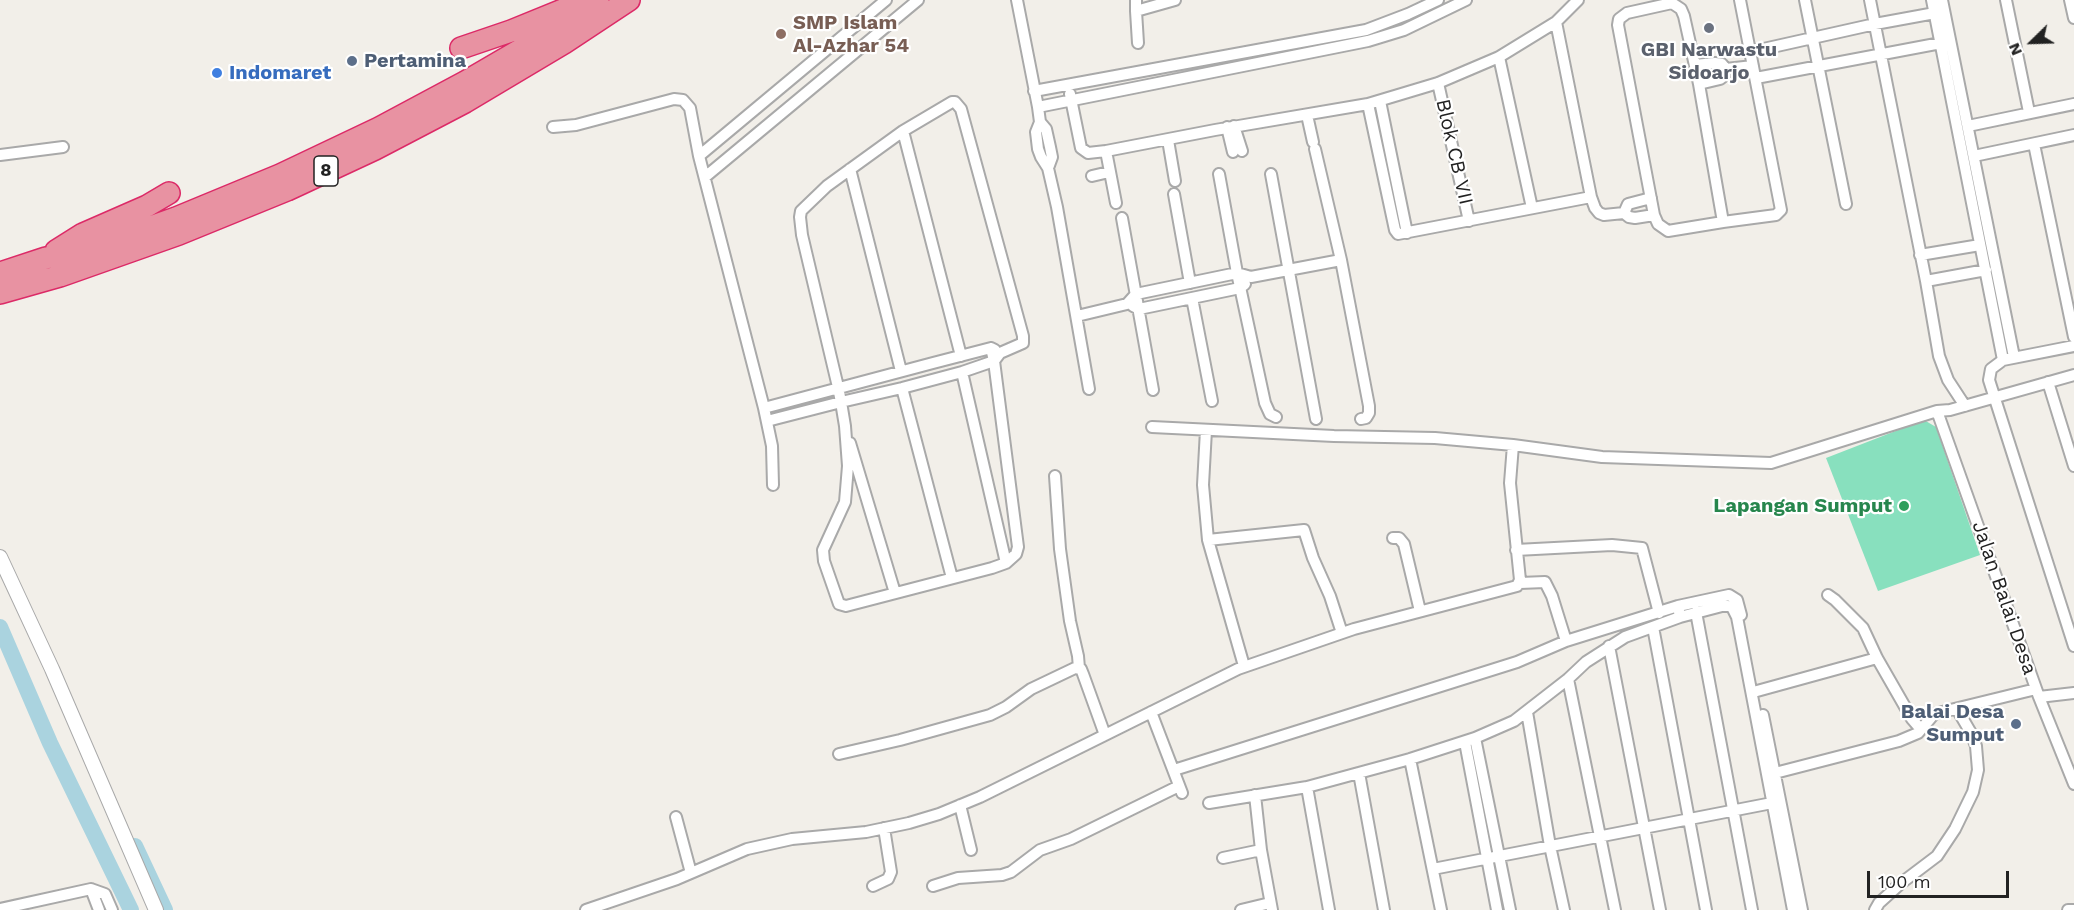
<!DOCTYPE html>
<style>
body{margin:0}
#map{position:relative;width:2074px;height:910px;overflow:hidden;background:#f2efe9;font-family:"Work Sans",sans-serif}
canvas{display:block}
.north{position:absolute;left:2002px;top:12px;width:60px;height:60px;-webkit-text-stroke:4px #fff;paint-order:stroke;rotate:247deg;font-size:16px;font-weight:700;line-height:24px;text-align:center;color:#222}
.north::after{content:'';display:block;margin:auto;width:21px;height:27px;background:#222;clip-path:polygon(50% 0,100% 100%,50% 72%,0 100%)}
.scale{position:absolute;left:1867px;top:871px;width:142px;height:27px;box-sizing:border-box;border:3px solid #222;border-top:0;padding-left:8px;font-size:18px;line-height:21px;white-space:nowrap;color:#222;-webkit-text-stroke:4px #fff;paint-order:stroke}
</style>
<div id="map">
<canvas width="2074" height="910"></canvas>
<div class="north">N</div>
<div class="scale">100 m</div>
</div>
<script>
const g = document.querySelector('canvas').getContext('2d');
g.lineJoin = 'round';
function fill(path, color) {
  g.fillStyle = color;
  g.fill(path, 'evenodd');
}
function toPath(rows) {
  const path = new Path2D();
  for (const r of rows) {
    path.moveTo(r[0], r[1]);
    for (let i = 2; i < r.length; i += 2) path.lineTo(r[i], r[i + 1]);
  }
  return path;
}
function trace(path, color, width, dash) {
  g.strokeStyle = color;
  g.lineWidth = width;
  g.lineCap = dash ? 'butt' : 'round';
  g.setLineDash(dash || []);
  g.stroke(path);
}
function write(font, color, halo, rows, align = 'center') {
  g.font = font + ' "Work Sans",sans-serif';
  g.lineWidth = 4.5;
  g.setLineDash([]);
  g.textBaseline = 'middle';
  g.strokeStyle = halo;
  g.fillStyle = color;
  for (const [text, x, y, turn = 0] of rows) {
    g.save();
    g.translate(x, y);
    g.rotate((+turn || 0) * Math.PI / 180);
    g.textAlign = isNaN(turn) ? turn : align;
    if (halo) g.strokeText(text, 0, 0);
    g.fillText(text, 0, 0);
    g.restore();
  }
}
fill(toPath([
 [1924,420,1936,427,1980,555,1878,591,1826,458]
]), '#88e0be');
trace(toPath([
 [0,627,50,743,131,910],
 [135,846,165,910]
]), '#aad3df', 16);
const minor = toPath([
 [1017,0,1038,107,1040,122,1036,132,1038,149,1041,157,1048,168,1057,207,1089,389],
 [1136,0,1136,11,1175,0],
 [1805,0,1846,204],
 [1870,0,1926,281,1939,356,1948,380,1965,406],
 [1932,0,2003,360],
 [1942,0,2014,357],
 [2006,0,2029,112],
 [2070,0,2074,18],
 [1672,3,1681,9,1684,16,1699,84,1723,222,1668,231,1658,224,1654,215,1618,25,1619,19,1627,13,1672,3],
 [1136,11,1138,43],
 [1556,22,1591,197,1595,208,1599,213,1604,215,1624,213],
 [1750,52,1875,24,1935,13],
 [1499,57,1532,208],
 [1695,65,1715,63,1722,64,1726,69,1725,75,1720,79,1699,84],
 [1726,69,1753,66],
 [1756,78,1941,43],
 [1438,83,1469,221],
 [1034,91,1366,30,1408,14,1438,0],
 [1070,94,1081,148,1088,153,1106,151],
 [1380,101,1407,233],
 [1368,104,1395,230,1398,234,1591,197],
 [1038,107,1368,41,1404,30,1466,0],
 [1307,115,1313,142],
 [1040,122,1046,129,1050,147,1052,157,1048,168],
 [1234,126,1242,151],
 [1968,126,2074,104],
 [553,127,576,125,674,99,683,100,690,108,699,156,764,408,772,446,773,485],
 [1227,127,1233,152],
 [903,131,961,356],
 [1168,140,1175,181],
 [2034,144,2074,337],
 [1315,149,1341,260,1369,406,1369,413,1366,418,1361,419],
 [0,155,63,147],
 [699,156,886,0],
 [1974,156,2074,135],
 [850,169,901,371],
 [1219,174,1237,273,1265,403,1270,414,1276,417],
 [1271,174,1316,419],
 [1092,176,1109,172],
 [705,177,918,0],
 [1174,194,1190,283],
 [1651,198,1628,204,1624,213,1629,217,1635,218,1654,215],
 [1116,203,1106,151,1215,130,1368,104,1438,83,1499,57,1556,22,1578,0],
 [1122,218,1153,390],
 [1723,222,1776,215,1781,210,1740,0],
 [1920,255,1980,245],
 [1926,281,1986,270],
 [1192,298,1212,401],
 [1133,306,1139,309,1192,298,1240,288,1245,284],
 [1077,316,1127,304,1136,294,1237,273,1251,277,1341,260],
 [2074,346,2003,360,1991,369,1989,380,2074,646],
 [962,372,1006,563],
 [2048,382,2074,466],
 [902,388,952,578],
 [764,408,933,363,991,348,995,350],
 [1937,411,2039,697,2074,784],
 [767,421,841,402,902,388,962,372,994,361,1000,353,1023,343,1023,336,961,109,955,102,952,102,903,131,827,186,801,211,800,217,802,235,838,387,841,402,845,426,848,466,845,502,823,550,824,561,839,604,846,606,992,568,1006,563,1016,554,1018,547,994,361,991,348],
 [1152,427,1334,436,1435,438,1513,445,1602,457,1771,463,1937,411,1950,410,2074,375],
 [1206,430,1203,485,1208,540,1244,666],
 [850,443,895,593],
 [1055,476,1060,549,1070,621,1078,656,1079,668],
 [1393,538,1399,538,1404,544,1420,611],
 [1208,540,1304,530,1313,558,1330,596,1342,633],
 [1516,550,1612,545,1642,548,1659,613],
 [1520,583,1545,582,1552,596,1566,641],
 [1828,595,1835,600,1863,628,1877,658,1912,719,1918,726,1923,728],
 [1678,606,1729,595,1737,600,1741,615],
 [1696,612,1752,910],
 [1653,627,1706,910],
 [1609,646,1660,910],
 [1568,679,1615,910],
 [1757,691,1877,658],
 [2039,697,2074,693],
 [1151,712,1182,793],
 [1527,712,1550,846,1564,910],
 [1763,715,1802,910],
 [1475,738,1510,910],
 [1465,742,1497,910],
 [839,754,900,740,990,715,1006,707,1031,689,1075,668,1081,669,1083,674,1105,735],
 [1410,759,1441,910],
 [1174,770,1517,662,1566,641,1678,606,1680,617],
 [1359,773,1384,910],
 [1775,773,1899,741,1918,733,1934,714,2036,689],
 [1307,787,1329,910],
 [1255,795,1261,850,1272,910],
 [1209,803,1307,787,1410,759,1475,738,1514,721,1568,679,1586,662,1625,637,1680,617,1722,606,1728,606,1732,607,1737,617,1793,910],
 [960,805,971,850],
 [676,817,691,873],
 [1223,858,1261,850],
 [1433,869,1772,803],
 [873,886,888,879,891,872,884,828],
 [933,886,958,878,1002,875,1011,872,1040,850,1071,839,1179,786],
 [91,889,99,910],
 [0,909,91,889,105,894,112,910],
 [586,910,677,879,747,849,792,839,866,832,909,823,939,814,980,797,1238,669,1354,629,1517,586,1520,580,1510,483,1513,445],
 [1241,910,1270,903],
 [1875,910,1879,903,1900,884,1937,856,1955,829,1973,792,1978,770,1976,746,1971,733,1957,709],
 [2068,910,2074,910]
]);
const tertiary = toPath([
 [0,557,52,669,156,910]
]);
const motorway = toPath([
 [461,48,511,31,575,5],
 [56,251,83,234,147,206,169,193],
 [0,273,46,258,90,249,176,218,280,175,379,128,465,82,561,26,598,0],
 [0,293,60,276,179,234,287,190,375,149,465,102,564,43,629,0]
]);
trace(minor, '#a9a9a9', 14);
trace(tertiary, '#a9a9a9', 16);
trace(motorway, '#dc2a67', 24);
trace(minor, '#fff', 10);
trace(tertiary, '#fff', 14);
trace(motorway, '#e892a2', 21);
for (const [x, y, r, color] of [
 [1709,28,6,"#6b7280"],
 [781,34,6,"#8d6e63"],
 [352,61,6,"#5c6f8a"],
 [217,73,6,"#3f7fe0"],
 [1904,506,6,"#2e9e5b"],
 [2016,724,6,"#5c6f8a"]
]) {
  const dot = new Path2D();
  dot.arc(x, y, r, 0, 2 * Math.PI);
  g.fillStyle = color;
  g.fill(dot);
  trace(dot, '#fff', 2);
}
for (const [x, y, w] of [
 [326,171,24]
]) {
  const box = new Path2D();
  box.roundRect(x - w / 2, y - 15, w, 30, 4.5);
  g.fillStyle = '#fff';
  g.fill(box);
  trace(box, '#222', 1.5);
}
write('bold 18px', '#222', null, [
 ["8",326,171]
]);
write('bold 20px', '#785e54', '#fff', [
 ["SMP Islam",793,23],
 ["Al-Azhar 54",793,46]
], 'left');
write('bold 20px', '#5b616d', '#fff', [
 ["GBI Narwastu",1709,50],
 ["Sidoarjo",1709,73]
]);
write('bold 20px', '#4e5e75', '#fff', [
 ["Pertamina",364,61],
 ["Balai Desa",2004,712,"right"],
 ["Sumput",2004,735,"right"]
], 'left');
write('bold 20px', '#366cbe', '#fff', [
 ["Indomaret",229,73]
], 'left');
write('20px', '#222', '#fff', [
 ["Blok CB VII",1454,152,77],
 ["Jalan Balai Desa",2004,598,71]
]);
write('bold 20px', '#27864d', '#fff', [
 ["Lapangan Sumput",1892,506]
], 'right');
</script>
